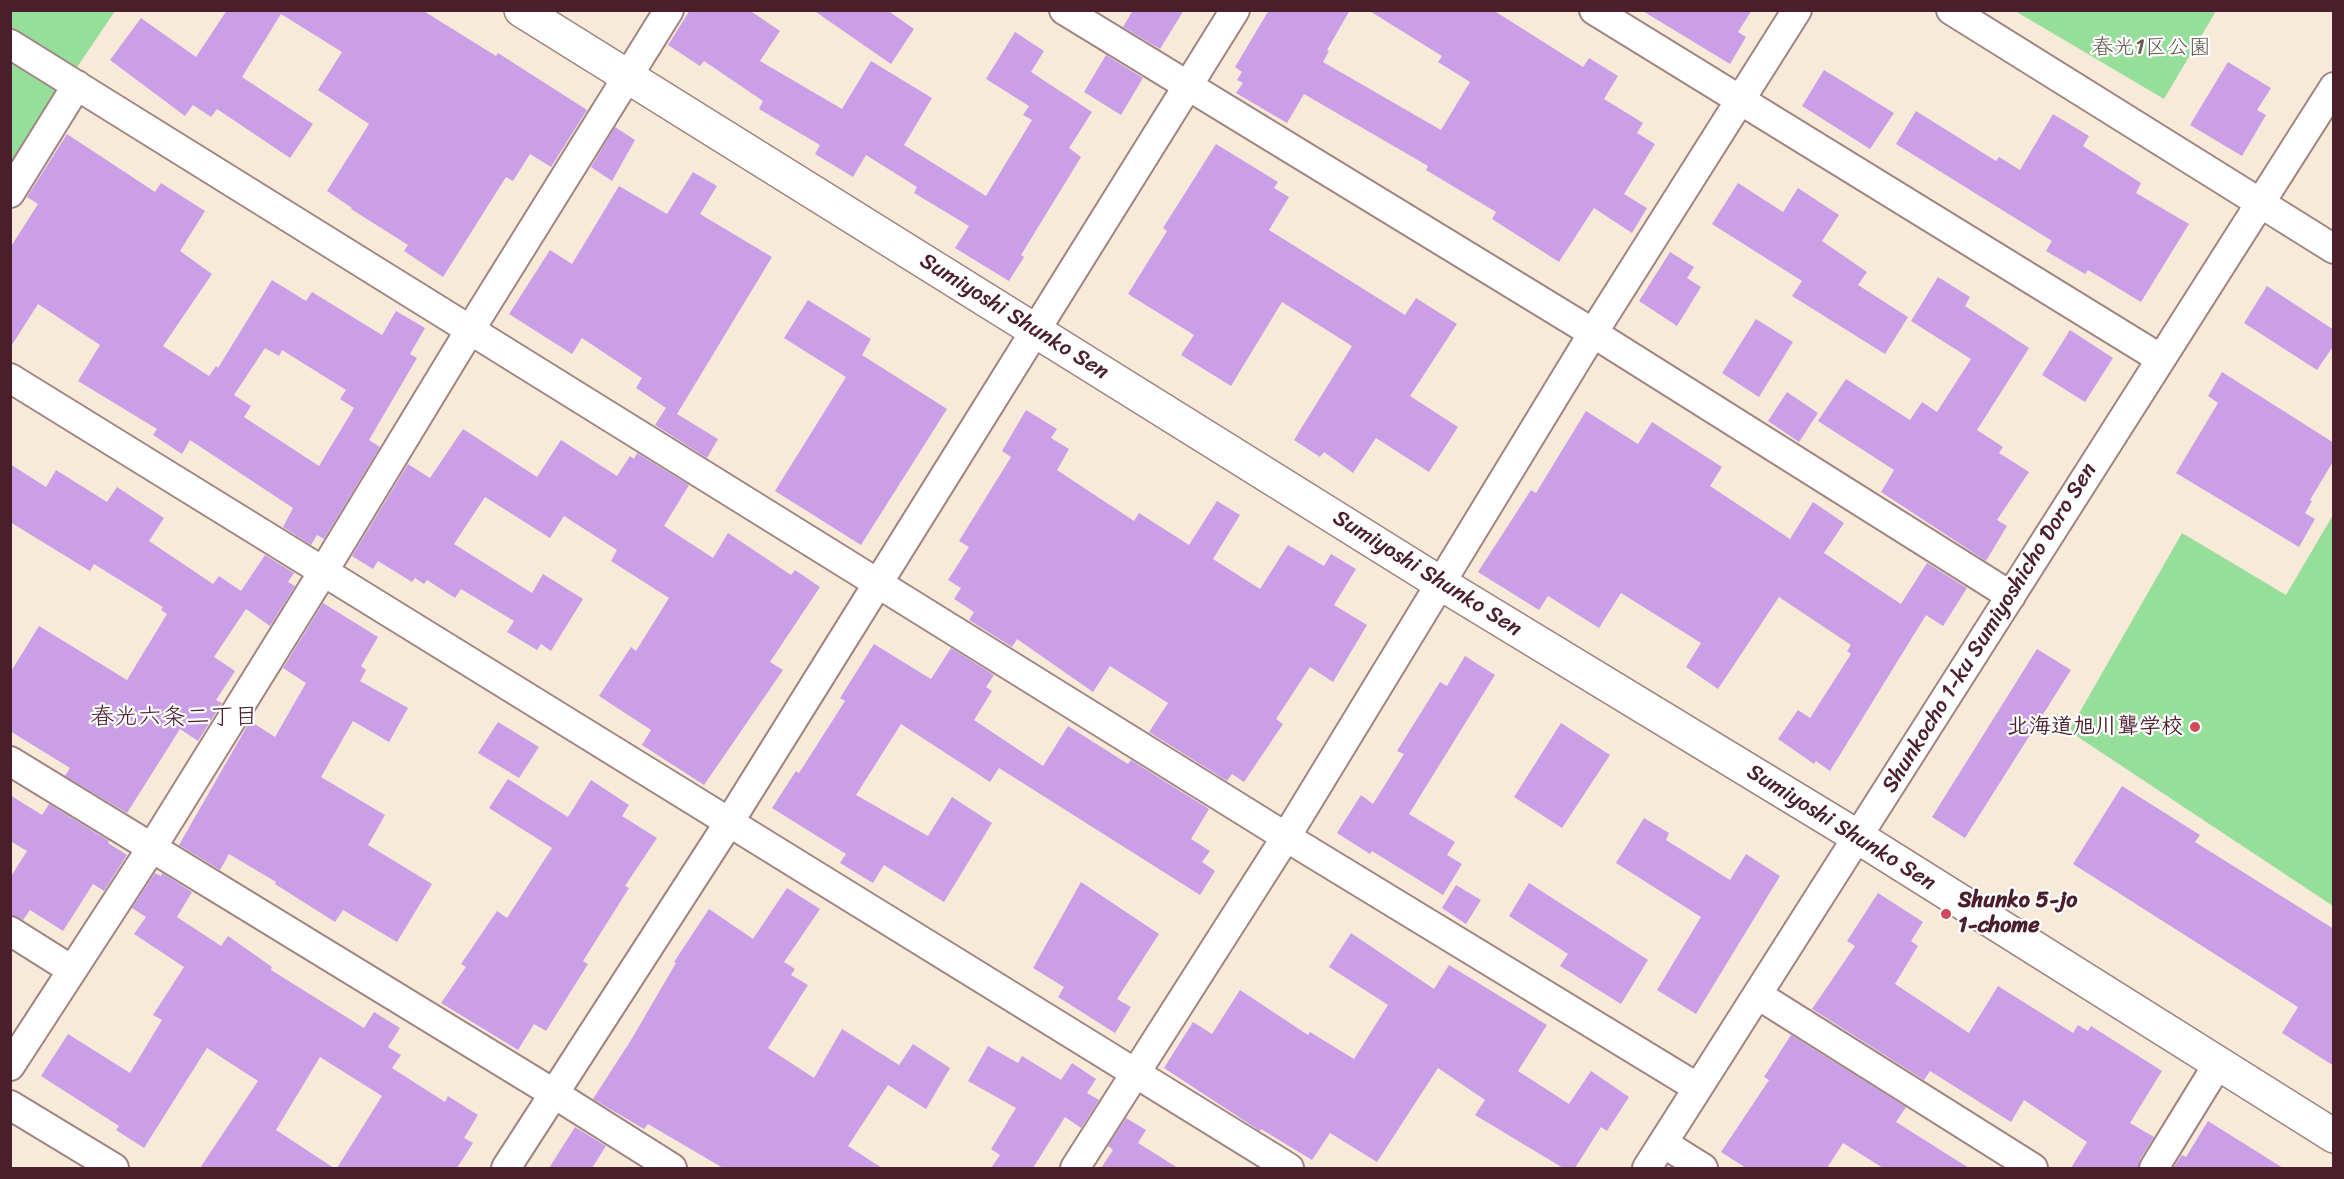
<!DOCTYPE html>
<meta charset="utf-8">
<style>
body{margin:0}
#map{position:relative;width:2344px;height:1179px;overflow:hidden;background:#f8ead9;font-family:Sriracha,sans-serif}
canvas{display:block}
.frame{position:absolute;inset:0;border:12px solid #4a1f2b;pointer-events:none}
</style>
<div id="map">
<canvas width="2344" height="1179"></canvas>
<div class="frame"></div>
</div>
<script>
const g = document.querySelector('canvas').getContext('2d');
g.lineJoin = 'round';
function fill(path, color) {
  g.fillStyle = color;
  g.fill(path, 'evenodd');
}
function toPath(rows) {
  const path = new Path2D();
  for (const r of rows) {
    path.moveTo(r[0], r[1]);
    for (let i = 2; i < r.length; i += 2) path.lineTo(r[i], r[i + 1]);
  }
  return path;
}
function trace(path, color, width, dash) {
  g.strokeStyle = color;
  g.lineWidth = width;
  g.lineCap = dash ? 'butt' : 'round';
  g.setLineDash(dash || []);
  g.stroke(path);
}
function write(font, color, halo, rows, align = 'center') {
  g.font = font + ' Sriracha,"Klee One",sans-serif';
  g.lineWidth = 4.5;
  g.setLineDash([]);
  g.textBaseline = 'middle';
  g.strokeStyle = halo;
  g.fillStyle = color;
  for (const [text, x, y, turn = 0] of rows) {
    g.save();
    g.translate(x, y);
    g.rotate((+turn || 0) * Math.PI / 180);
    g.textAlign = isNaN(turn) ? turn : align;
    if (halo) g.strokeText(text, 0, 0);
    g.fillText(text, 0, 0);
    g.restore();
  }
}
fill(toPath([
 [11,11,115,11,11,165],
 [2015,11,2216,11,2164,99],
 [2333,515,2333,906,2069,731,2182,533,2286,595]
]), '#96df9a');
fill(toPath([
 [227,10,422,10,496,56,498,53,587,110,551,167,530,154,513,181,506,177,443,277,404,251,408,245,351,209,352,208,327,191,369,124,318,90,342,52,281,14,242,77,313,124,290,158,217,109,211,117,193,105,185,116,110,60,141,18,196,57],
 [690,10,749,10,780,31,760,61,842,109,871,61,932,98,904,145,986,196,1032,120,1023,115,1029,106,986,79,1015,32,1044,51,1031,72,1092,112,1069,148,1081,157,1021,255,1024,257,1009,281,955,248,969,226,914,193,917,187,866,155,853,177,815,154,820,145,759,109,763,101,704,61,700,66,668,45],
 [813,10,887,10,914,29,891,64],
 [1133,10,1184,10,1160,49,1123,27],
 [1269,10,1350,10,1327,50,1329,51,1323,62,1441,130,1470,82,1438,62,1442,56,1368,10,1493,10,1583,67,1589,58,1618,76,1604,99,1643,123,1637,133,1655,144,1624,194,1647,208,1632,233,1594,208,1559,262,1492,219,1496,212,1426,170,1428,166,1304,94,1287,123,1236,93,1243,83,1237,80,1242,72,1235,67],
 [1641,10,1752,10,1738,32,1746,37,1730,64],
 [1106,55,1143,78,1121,115,1084,92],
 [2228,62,2271,88,2257,110,2266,115,2242,156,2190,125],
 [1824,70,1894,113,1870,149,1802,106],
 [1916,111,1996,161,1999,157,2020,170,2053,114,2089,136,2083,146,2141,183,2136,193,2189,224,2141,302,2088,270,2085,274,2046,251,2052,241,1896,144],
 [615,127,635,140,612,181,591,167],
 [67,134,155,192,161,183,205,211,180,251,212,274,163,346,209,376,216,366,218,368,272,280,306,301,312,292,382,335,396,311,425,328,410,354,417,358,369,440,380,447,324,539,317,535,311,545,283,527,293,508,190,440,182,454,153,435,157,429,78,381,100,345,38,304,10,348,10,248,38,204,27,197],
 [265,348,279,356,282,350,346,390,340,399,354,408,319,466,244,417,251,406,234,395],
 [1216,144,1278,182,1274,188,1289,197,1269,230,1405,315,1416,298,1457,324,1410,396,1458,427,1429,472,1376,438,1353,473,1324,452,1320,457,1294,440,1352,346,1282,302,1231,386,1181,355,1194,335,1128,294,1167,231,1163,228],
 [693,172,717,186,700,214,772,257,677,414,718,439,707,458,655,425,666,408,636,388,642,378,582,338,572,354,509,314,550,250,572,264,619,186,667,214],
 [1738,183,1783,212,1798,188,1839,215,1822,241,1867,272,1858,285,1908,317,1885,354,1792,296,1802,281,1712,224],
 [1670,252,1694,267,1687,278,1701,287,1677,326,1639,301],
 [1938,277,1970,297,1965,306,2029,348,1977,430,2003,447,1999,453,2029,472,1997,520,2007,526,1986,561,1881,492,1894,470,1818,421,1846,379,1910,420,1922,402,1937,412,1971,359,1911,321],
 [2267,286,2334,330,2334,345,2317,370,2244,323],
 [808,300,871,339,862,355,947,409,861,545,775,491,846,377,784,338],
 [1756,319,1793,342,1759,397,1722,373],
 [2070,330,2113,358,2085,402,2042,375],
 [2222,372,2334,443,2334,460,2310,500,2312,501,2305,513,2315,519,2299,547,2176,473,2218,403,2208,396],
 [1787,392,1818,413,1799,442,1768,421],
 [1026,410,1057,429,1051,438,1069,449,1057,470,1134,521,1139,513,1189,545,1217,501,1240,515,1213,559,1260,589,1288,545,1324,566,1331,554,1356,569,1334,605,1367,625,1333,682,1310,667,1276,719,1283,724,1244,782,1232,774,1227,781,1149,732,1168,703,1110,666,1093,692,1017,639,1012,647,969,620,974,612,954,599,961,588,948,580,969,547,959,541,1011,457,1002,451],
 [1586,411,1638,444,1652,422,1722,467,1710,486,1790,539,1813,502,1844,523,1824,553,1901,604,1927,563,1967,588,1943,626,1926,615,1830,771,1816,761,1814,764,1778,739,1798,710,1810,718,1851,654,1847,651,1851,645,1779,597,1718,689,1686,667,1701,643,1621,593,1599,628,1548,596,1539,610,1478,572,1531,490,1536,493],
 [463,429,537,477,561,440,617,476,630,456,634,459,637,453,689,485,664,526,713,558,728,533,791,575,795,570,820,587,770,662,783,670,704,785,642,745,651,730,599,696,631,647,636,651,669,598,611,561,617,550,564,516,550,538,485,497,454,544,532,593,543,574,583,599,551,651,541,644,537,650,507,632,514,621,461,589,455,598,427,580,424,584,415,578,412,582,378,561,373,569,352,556,408,464,430,478],
 [10,464,46,487,56,470,107,502,117,487,164,518,149,541,213,584,219,576,241,591,265,555,294,573,288,582,295,586,270,626,246,609,214,657,235,671,216,700,222,703,198,741,180,729,127,813,65,776,70,768,10,731,10,673,39,626,127,680,167,614,161,610,163,607,94,564,90,571,10,522],
 [323,603,378,637,361,666,366,670,360,681,408,708,389,742,353,721,321,777,385,815,368,845,432,884,397,942,343,910,335,922,275,884,276,882,229,854,220,870,179,845,250,721,275,737,306,683,283,668],
 [874,644,931,679,951,648,994,675,986,687,992,691,974,720,1043,766,1068,726,1128,764,1131,760,1209,809,1191,839,1210,851,1202,862,1215,871,1200,895,999,768,990,782,901,724,856,795,928,836,952,797,992,823,944,902,884,865,873,883,840,863,846,854,772,808,796,771,799,773,845,701,840,698],
 [2037,649,2071,670,1965,838,1932,817],
 [1465,656,1495,675,1409,814,1455,842,1447,855,1462,864,1443,895,1372,851,1370,854,1337,833,1361,795,1373,804,1404,754,1397,751,1440,682,1447,686],
 [498,722,539,747,519,778,478,753],
 [1561,723,1610,755,1562,828,1514,797],
 [508,779,568,817,591,780,629,805,622,816,657,838,625,886,629,888,583,961,588,964,546,1031,534,1024,518,1050,441,1003,466,967,461,964,497,911,507,918,552,848,489,808],
 [2122,786,2200,835,2195,842,2334,929,2334,1066,2282,1033,2298,1007,2073,864],
 [10,795,42,815,49,804,109,841,108,843,127,855,104,891,93,884,63,931,30,910,23,920,10,915,10,878,27,851,10,841],
 [1644,818,1669,833,1666,840,1730,880,1746,854,1780,876,1696,1014,1657,990,1701,917,1616,863],
 [155,873,161,876,162,873,192,892,177,917,221,946,228,936,272,967,271,970,364,1028,374,1012,400,1028,388,1047,401,1055,392,1068,445,1102,448,1096,478,1115,464,1138,473,1143,457,1168,337,1168,382,1096,320,1057,276,1130,334,1168,200,1168,258,1081,207,1048,144,1148,116,1130,119,1126,41,1076,68,1034,130,1073,162,1020,153,1015,184,967,134,934,146,917,132,908],
 [1081,882,1159,934,1117,999,1131,1007,1115,1033,1058,997,1064,987,1033,968],
 [1529,883,1648,960,1621,1004,1560,966,1568,954,1509,916],
 [1456,885,1481,900,1466,924,1442,908],
 [787,888,820,909,784,962,795,969,791,975,808,985,768,1048,814,1078,842,1029,899,1065,913,1044,950,1068,926,1109,888,1085,848,1146,882,1168,723,1168,648,1124,644,1129,593,1099,631,1040,676,963,674,962,709,909,753,939],
 [1878,893,1923,922,1911,941,1918,946,1895,984,1969,1033,1998,986,2073,1033,2078,1025,2088,1031,2091,1026,2162,1071,2130,1123,2154,1137,2140,1159,2138,1168,2071,1168,2087,1142,2024,1100,2011,1122,1930,1071,1924,1080,1812,1009,1855,946,1847,941],
 [1351,933,1434,989,1449,965,1547,1025,1518,1071,1569,1104,1591,1071,1629,1097,1607,1131,1601,1127,1575,1168,1563,1168,1475,1115,1485,1100,1438,1068,1377,1162,1330,1133,1312,1160,1261,1129,1260,1131,1164,1068,1193,1022,1212,1034,1240,990,1308,1035,1310,1032,1354,1059,1388,1005,1329,967],
 [1791,1035,1906,1107,1896,1122,1969,1168,1883,1168,1843,1143,1827,1168,1746,1168,1721,1152,1769,1080,1764,1077],
 [988,1046,1018,1063,1022,1056,1061,1080,1072,1063,1096,1079,1087,1093,1099,1100,1081,1128,1065,1117,1033,1168,991,1168,1000,1155,991,1149,1016,1108,968,1081],
 [1126,1118,1146,1130,1138,1143,1178,1168,1101,1168,1113,1150,1108,1146],
 [2208,1121,2283,1168,2173,1168,2182,1155,2186,1157],
 [575,1127,606,1146,592,1168,549,1168]
]), '#cb9fe7');
const street = toPath([
 [1064,10,1593,333,2011,596],
 [1594,10,2161,359],
 [1951,10,2334,249],
 [10,44,1286,837,1698,1088],
 [10,193,77,85],
 [10,378,1289,1168],
 [10,761,553,1093,672,1168],
 [10,931,72,970],
 [1758,995,2033,1168],
 [10,1066,151,849,323,572,470,330,669,10],
 [10,1105,114,1168],
 [1663,1143,1703,1168],
 [506,1168,728,824,1235,10],
 [1075,1168,1286,837,1593,333,1797,10],
 [1647,1168,2334,87],
 [2154,1168,2218,1064]
]);
const secondary = toPath([
 [521,10,1440,583,1858,837,2334,1136]
]);
trace(street, '#a18482', 32);
trace(secondary, '#a18482', 36);
trace(street, '#fff', 28);
trace(secondary, '#fff', 33);
for (const [x, y, r, color] of [
 [2195,727,6,"#d1495b"],
 [1946,914,6,"#d1495b"]
]) {
  const dot = new Path2D();
  dot.arc(x, y, r, 0, 2 * Math.PI);
  g.fillStyle = color;
  g.fill(dot);
  trace(dot, '#fff', 2);
}
write('22px', '#61594c', '#fff', [
 ["春光1区公園",2151,48]
]);
write('22px', '#4a1f2b', '#fff', [
 ["Sumiyoshi Shunko Sen",1014,317,32],
 ["Sumiyoshi Shunko Sen",1427,574,32],
 ["Shunkocho 1-ku Sumiyoshicho Doro Sen",1990,628,-58],
 ["Sumiyoshi Shunko Sen",1841,828,32]
]);
write('bold 22px', '#4a1f2b', '#fff', [
 ["北海道旭川聾学校",2183,727],
 ["Shunko 5-jo",1958,901,"left"],
 ["1-chome",1958,926,"left"]
], 'right');
write('24px', '#4a1f2b', '#fff', [
 ["春光六条二丁目",174,718]
]);
</script>
